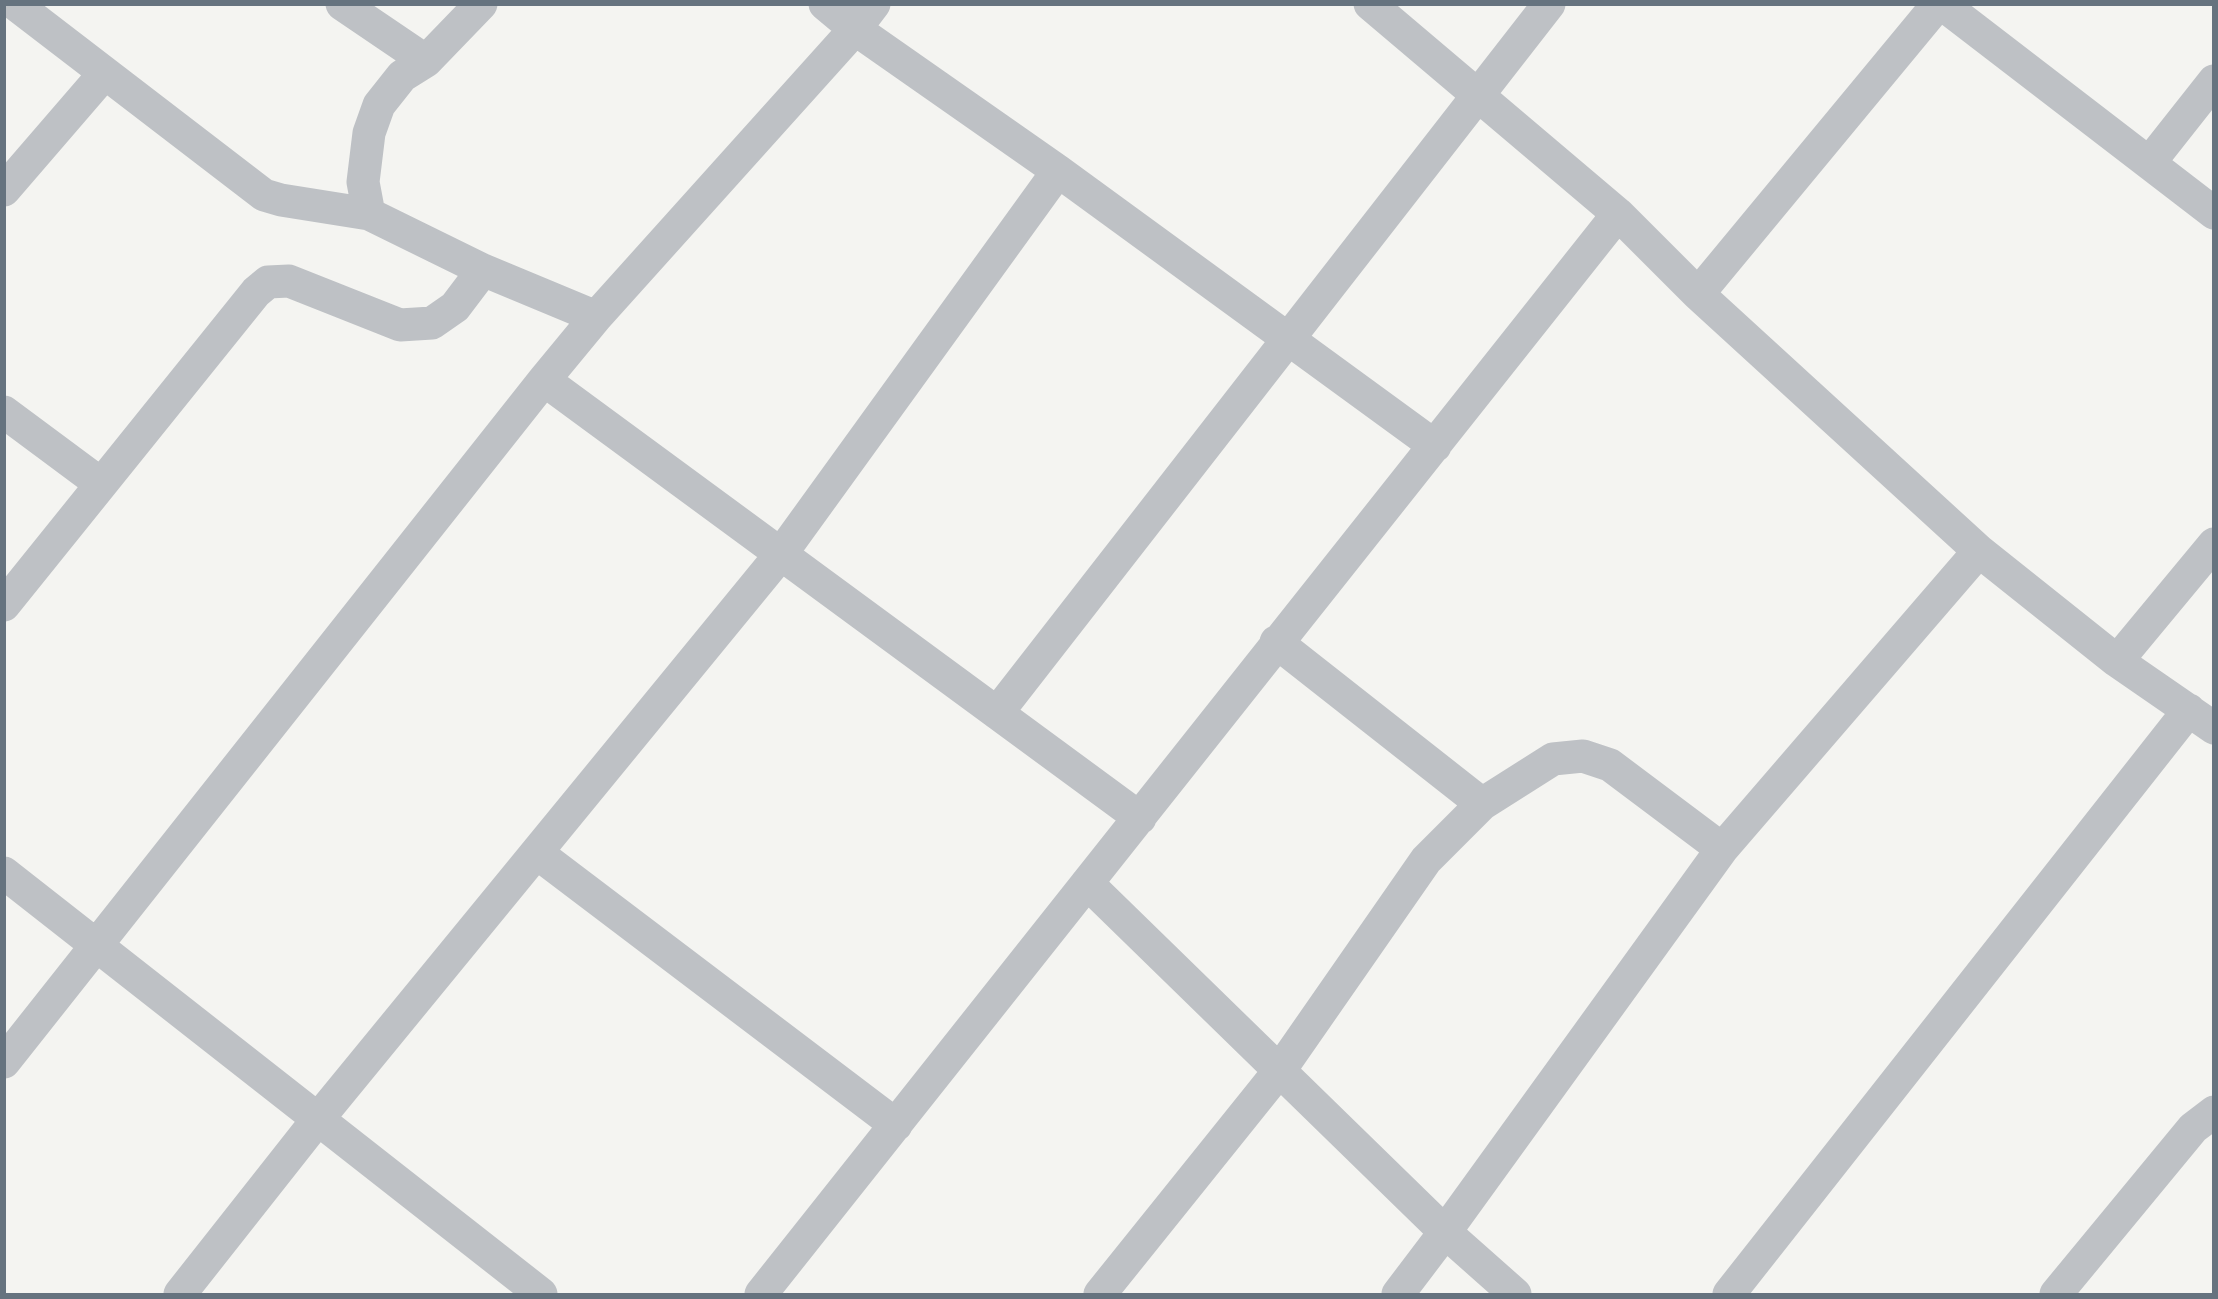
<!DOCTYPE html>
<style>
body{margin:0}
#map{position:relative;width:2218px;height:1299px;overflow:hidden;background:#f4f4f1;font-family:Inter,sans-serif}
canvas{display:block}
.frame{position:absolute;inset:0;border:6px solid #66737f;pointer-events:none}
</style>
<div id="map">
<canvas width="2218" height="1299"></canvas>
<div class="frame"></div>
</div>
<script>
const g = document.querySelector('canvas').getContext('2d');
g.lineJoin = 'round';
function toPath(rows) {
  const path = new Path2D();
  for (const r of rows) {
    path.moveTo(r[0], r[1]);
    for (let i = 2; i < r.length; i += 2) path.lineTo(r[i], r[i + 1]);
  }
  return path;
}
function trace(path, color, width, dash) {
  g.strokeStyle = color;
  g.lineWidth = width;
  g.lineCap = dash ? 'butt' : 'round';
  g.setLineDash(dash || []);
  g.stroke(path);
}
trace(toPath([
 [15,4,264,195,281,200,369,214,483,270,596,317],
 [342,4,426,61],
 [825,4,855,29,1058,171,1435,446],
 [1370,4,1618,214,1698,294,1979,551,2117,661,2214,728],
 [1942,4,2214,213],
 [2150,162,2214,81],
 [4,190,104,74],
 [369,214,363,182,369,133,379,105,402,76,426,61,481,4],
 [1698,294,1938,4],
 [544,380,1140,818],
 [4,412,101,484],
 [4,605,256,292,268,282,289,281,400,325,432,323,455,307,483,270],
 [1276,642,1482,804],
 [2117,661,2214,544],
 [997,713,1549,4],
 [537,853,896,1125],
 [4,873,541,1294],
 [1087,883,1445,1232,1515,1294],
 [4,1062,544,380,596,317,855,29,874,4],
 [180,1294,318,1119,781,554,1058,171],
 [761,1294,1618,214],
 [1100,1294,1280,1070,1426,860,1482,804,1553,759,1583,756,1610,765,1722,849],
 [1398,1294,1445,1232,1722,849,1979,551],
 [1729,1294,2189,710],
 [2056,1294,2193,1128,2214,1112]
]), '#bec1c5', 33);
</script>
